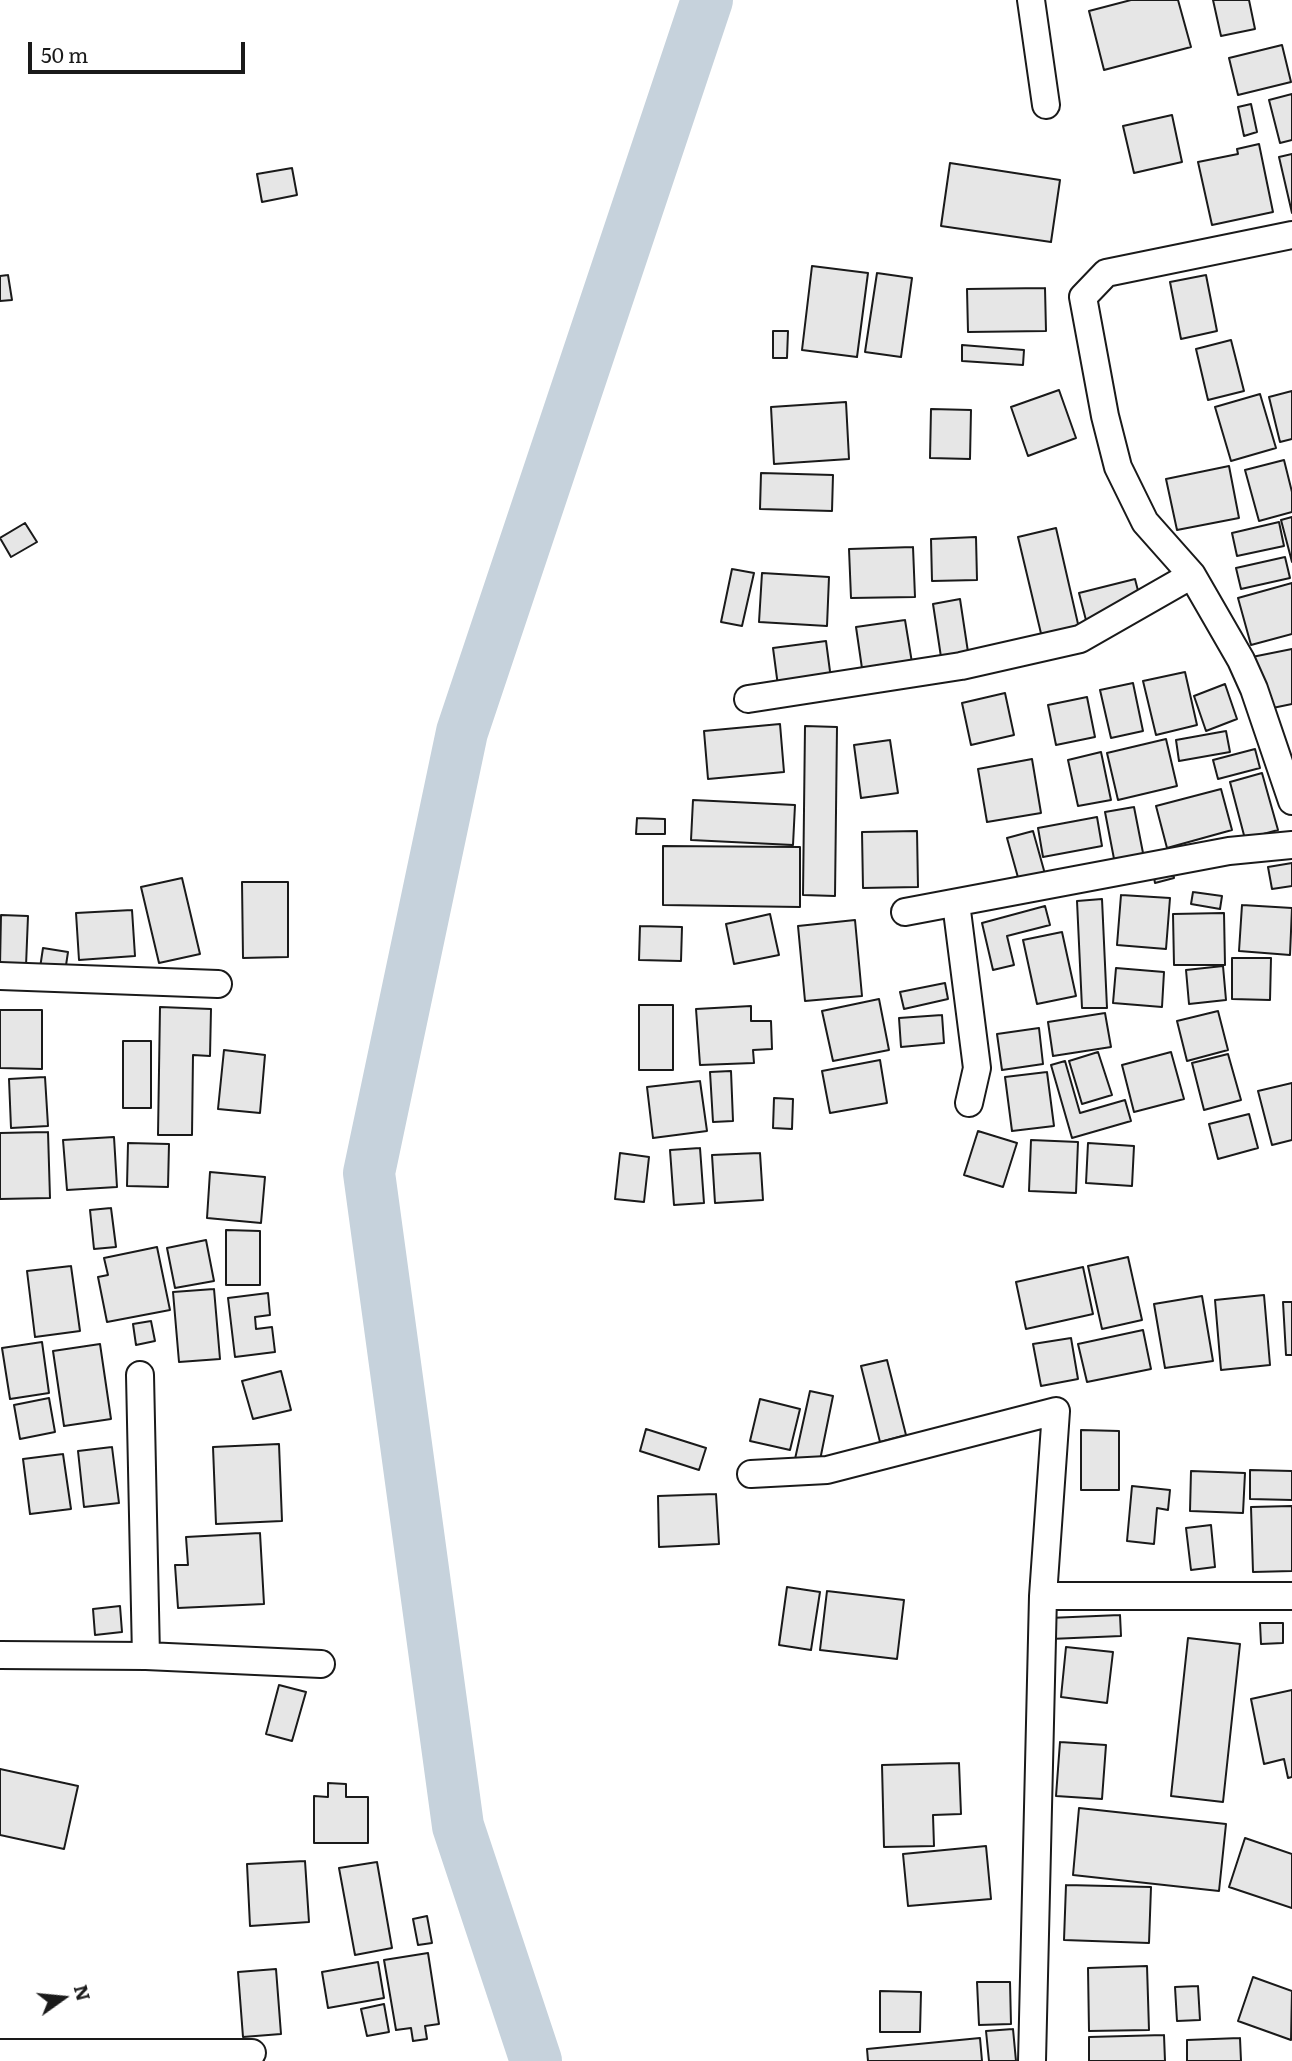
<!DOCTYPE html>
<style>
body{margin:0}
#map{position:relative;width:1292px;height:2061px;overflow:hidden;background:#fff;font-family:Literata,serif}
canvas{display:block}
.north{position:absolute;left:28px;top:1963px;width:70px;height:70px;-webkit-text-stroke:5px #fff;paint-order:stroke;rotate:75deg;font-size:19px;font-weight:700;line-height:28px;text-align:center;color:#1a1a1a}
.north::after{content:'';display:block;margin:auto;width:24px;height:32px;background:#1a1a1a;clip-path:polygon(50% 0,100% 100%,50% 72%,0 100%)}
.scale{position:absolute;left:28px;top:42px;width:217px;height:32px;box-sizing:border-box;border:4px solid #1a1a1a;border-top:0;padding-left:9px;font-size:21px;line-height:24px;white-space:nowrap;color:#1a1a1a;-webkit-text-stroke:5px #fff;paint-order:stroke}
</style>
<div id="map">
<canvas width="1292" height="2061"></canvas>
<div class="north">N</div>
<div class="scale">50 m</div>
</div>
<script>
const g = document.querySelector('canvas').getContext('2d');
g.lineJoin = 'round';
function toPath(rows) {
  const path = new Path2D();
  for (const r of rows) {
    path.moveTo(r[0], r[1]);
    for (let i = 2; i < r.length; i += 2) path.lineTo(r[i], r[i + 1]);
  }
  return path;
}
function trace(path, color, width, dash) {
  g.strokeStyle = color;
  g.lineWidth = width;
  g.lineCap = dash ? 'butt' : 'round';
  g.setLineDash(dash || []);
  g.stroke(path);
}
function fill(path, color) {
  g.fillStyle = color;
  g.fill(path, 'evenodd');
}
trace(toPath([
 [536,2061,458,1826,369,1173,462,732,707,0]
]), '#c6d2dc', 52);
const building = toPath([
 [1131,0,1178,0,1191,47,1104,70,1089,11,1131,0],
 [1213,0,1249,0,1255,29,1221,36,1213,0],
 [1282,45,1291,82,1238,95,1229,58,1282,45],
 [1292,94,1292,140,1280,143,1269,100,1292,94],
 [1251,104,1257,132,1244,136,1238,107,1251,104],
 [1172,115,1182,162,1134,173,1123,126,1172,115],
 [1259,144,1273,212,1212,225,1198,162,1238,154,1237,149,1259,144],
 [1292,154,1292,213,1279,157,1292,154],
 [950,163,1060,180,1051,242,941,226,950,163],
 [292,168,297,195,262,202,257,174,292,168],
 [812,266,868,273,857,357,802,350,812,266],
 [877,273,912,278,901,357,865,352,877,273],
 [8,275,12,300,0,301,0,276,8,275],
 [1206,275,1217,331,1181,339,1170,282,1206,275],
 [1045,288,1046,331,968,332,967,289,1045,288],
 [773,331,788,331,787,358,773,358,773,331],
 [1231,340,1244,391,1208,400,1196,349,1231,340],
 [962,345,1024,350,1023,365,962,361,962,345],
 [1059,390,1076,438,1028,456,1011,407,1059,390],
 [1292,391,1292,439,1280,442,1269,397,1292,391],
 [1260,394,1276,448,1231,461,1215,407,1260,394],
 [846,402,849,459,774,464,771,407,846,402],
 [931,409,971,410,970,459,930,458,931,409],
 [1284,460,1292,492,1292,512,1259,521,1245,470,1284,460],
 [1229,466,1239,518,1177,530,1166,479,1229,466],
 [761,473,833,475,832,511,760,509,761,473],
 [1292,517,1292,562,1281,520,1292,517],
 [1279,522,1284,546,1237,556,1232,533,1279,522],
 [25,523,37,542,11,557,0,538,25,523],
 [1056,528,1081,637,1044,646,1018,537,1056,528],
 [976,537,977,580,932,581,931,539,976,537],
 [913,547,915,597,851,598,849,549,913,547],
 [1285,557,1290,578,1241,589,1236,568,1285,557],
 [732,569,754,573,742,626,721,622,732,569],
 [762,573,829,577,827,626,759,622,762,573],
 [1135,579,1144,614,1088,628,1079,593,1135,579],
 [1292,583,1292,634,1251,645,1238,598,1292,583],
 [960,599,968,652,941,657,933,604,960,599],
 [905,620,915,681,865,689,856,627,905,620],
 [826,641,831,679,778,686,773,648,826,641],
 [1292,649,1292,704,1263,710,1252,657,1292,649],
 [1185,672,1197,725,1156,735,1143,681,1185,672],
 [1133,683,1143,731,1111,738,1100,690,1133,683],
 [1225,684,1237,719,1206,731,1194,696,1225,684],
 [1005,693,1014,735,971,745,962,703,1005,693],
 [1087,697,1095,737,1056,745,1048,705,1087,697],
 [780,724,784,772,708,779,704,731,780,724],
 [805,726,837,727,835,896,803,895,805,726],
 [1226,731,1230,752,1179,761,1176,740,1226,731],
 [1166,739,1177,786,1118,800,1107,753,1166,739],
 [890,740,898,793,861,798,854,745,890,740],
 [1255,749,1260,768,1218,779,1213,760,1255,749],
 [1101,752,1111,800,1078,806,1068,760,1101,752],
 [1032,759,1041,813,987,822,978,769,1032,759],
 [1262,773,1278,830,1245,839,1230,782,1262,773],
 [1221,789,1232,830,1167,848,1156,806,1221,789],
 [693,800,795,805,793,845,691,840,693,800],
 [1134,807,1144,858,1115,864,1105,812,1134,807],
 [1097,817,1102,846,1043,857,1038,828,1097,817],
 [637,818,665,819,665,834,636,834,637,818],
 [917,831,918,887,863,888,862,832,917,831],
 [1033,831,1045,874,1019,881,1007,838,1033,831],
 [663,846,800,847,800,907,663,905,663,846],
 [1292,863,1292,886,1272,889,1268,867,1292,863],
 [1172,868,1174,878,1155,883,1153,872,1172,868],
 [182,878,200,954,159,963,141,887,182,878],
 [242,882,288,882,288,957,243,958,242,882],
 [1193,892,1222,896,1220,909,1191,904,1193,892],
 [1121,895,1170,898,1166,949,1117,945,1121,895],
 [1102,899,1107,1008,1082,1008,1077,901,1102,899],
 [1242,905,1292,908,1290,955,1239,951,1242,905],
 [1045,906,1050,925,1007,936,1014,965,993,970,982,923,1045,906],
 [132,910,135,956,79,960,76,913,132,910],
 [1224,913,1225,965,1174,965,1173,914,1224,913],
 [770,914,779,955,734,964,726,924,770,914],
 [1,915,28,916,26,966,0,966,1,915],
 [855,920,862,996,805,1001,798,926,855,920],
 [640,926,682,927,681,961,639,960,640,926],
 [1062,932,1076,996,1037,1004,1023,940,1062,932],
 [43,948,68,952,65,972,40,968,43,948],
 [1232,958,1271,958,1270,1000,1232,999,1232,958],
 [1223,966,1226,1000,1189,1004,1186,970,1223,966],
 [1116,968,1164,972,1162,1007,1113,1003,1116,968],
 [945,983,948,999,904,1009,900,992,945,983],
 [879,999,889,1050,833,1061,822,1011,879,999],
 [639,1005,673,1005,673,1070,639,1070,639,1005],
 [751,1006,751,1021,771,1021,772,1049,753,1050,754,1063,700,1065,696,1009,751,1006],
 [160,1007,211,1009,210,1056,193,1055,192,1135,158,1135,160,1007],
 [0,1010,42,1010,42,1069,0,1068,0,1010],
 [1218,1011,1228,1050,1187,1061,1177,1021,1218,1011],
 [1105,1013,1111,1047,1053,1056,1048,1022,1105,1013],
 [942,1015,944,1043,901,1047,899,1018,942,1015],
 [1039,1028,1043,1064,1002,1070,997,1034,1039,1028],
 [123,1041,151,1041,151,1108,123,1108,123,1041],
 [224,1050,265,1055,260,1113,218,1109,224,1050],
 [1098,1052,1112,1095,1082,1104,1069,1061,1098,1052],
 [1171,1052,1184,1099,1134,1112,1122,1065,1171,1052],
 [1228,1054,1241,1100,1204,1110,1192,1063,1228,1054],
 [880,1060,887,1103,830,1113,822,1071,880,1060],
 [1065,1061,1080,1113,1125,1100,1131,1121,1072,1138,1051,1065,1065,1061],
 [731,1071,733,1121,713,1122,710,1072,731,1071],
 [1047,1072,1054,1126,1012,1131,1005,1077,1047,1072],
 [45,1077,48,1126,11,1128,9,1079,45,1077],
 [700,1081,707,1131,653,1138,647,1087,700,1081],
 [1292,1083,1292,1140,1272,1145,1258,1091,1292,1083],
 [774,1098,793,1099,792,1129,773,1128,774,1098],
 [1249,1114,1258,1148,1218,1159,1209,1124,1249,1114],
 [978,1131,1017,1143,1003,1187,964,1175,978,1131],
 [48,1132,50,1198,0,1199,0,1133,48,1132],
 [114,1137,117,1187,67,1190,63,1140,114,1137],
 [1031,1140,1078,1142,1076,1193,1029,1191,1031,1140],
 [128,1143,169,1144,168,1187,127,1186,128,1143],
 [1088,1143,1134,1146,1132,1186,1086,1183,1088,1143],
 [700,1148,704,1203,674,1205,670,1150,700,1148],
 [620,1153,649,1157,644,1202,615,1199,620,1153],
 [760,1153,763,1200,715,1203,712,1155,760,1153],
 [210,1172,265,1177,261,1223,207,1218,210,1172],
 [111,1208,116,1247,94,1249,90,1210,111,1208],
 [226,1230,260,1231,260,1285,226,1285,226,1230],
 [206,1240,214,1281,175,1288,167,1248,206,1240],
 [157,1247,170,1310,107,1322,98,1277,108,1275,104,1258,157,1247],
 [1128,1257,1142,1320,1102,1329,1088,1266,1128,1257],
 [71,1266,80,1331,35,1337,27,1271,71,1266],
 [1083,1267,1093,1314,1026,1329,1016,1282,1083,1267],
 [214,1289,220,1359,179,1362,173,1292,214,1289],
 [268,1293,270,1315,255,1317,256,1329,272,1327,275,1352,235,1357,228,1298,268,1293],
 [1264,1295,1270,1365,1221,1370,1215,1300,1264,1295],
 [1202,1296,1213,1361,1165,1368,1154,1304,1202,1296],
 [1283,1302,1292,1302,1292,1355,1286,1355,1283,1302],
 [151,1321,155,1341,136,1345,133,1324,151,1321],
 [1143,1330,1151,1369,1087,1382,1078,1344,1143,1330],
 [1071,1338,1078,1379,1041,1386,1033,1344,1071,1338],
 [42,1342,49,1393,10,1399,2,1348,42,1342],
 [100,1344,111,1419,64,1426,53,1351,100,1344],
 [887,1360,906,1435,880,1442,861,1366,887,1360],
 [281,1371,291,1410,253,1419,242,1381,281,1371],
 [810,1391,833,1396,819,1465,795,1459,810,1391],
 [49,1398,55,1432,20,1439,14,1405,49,1398],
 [760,1399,800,1409,790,1450,750,1441,760,1399],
 [646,1429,706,1448,699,1470,640,1451,646,1429],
 [1081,1430,1119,1431,1119,1490,1081,1490,1081,1430],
 [279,1444,282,1521,216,1524,213,1447,279,1444],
 [112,1447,119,1503,84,1507,78,1451,112,1447],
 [63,1454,71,1509,30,1514,23,1459,63,1454],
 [1250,1470,1292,1471,1292,1500,1250,1499,1250,1470],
 [1191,1471,1245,1473,1243,1513,1190,1511,1191,1471],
 [1132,1486,1170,1490,1168,1510,1157,1508,1154,1544,1127,1541,1132,1486],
 [716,1494,719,1544,659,1547,658,1496,716,1494],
 [1292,1506,1292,1571,1253,1572,1251,1507,1292,1506],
 [1211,1525,1215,1567,1191,1570,1186,1528,1211,1525],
 [260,1533,264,1604,178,1608,175,1565,188,1565,186,1537,260,1533],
 [787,1587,820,1592,811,1650,779,1645,787,1587],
 [827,1591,904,1600,897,1659,820,1650,827,1591],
 [120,1606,122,1632,95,1635,93,1609,120,1606],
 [1120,1615,1121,1636,1050,1639,1049,1618,1120,1615],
 [1260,1623,1283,1623,1283,1643,1261,1644,1260,1623],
 [1188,1638,1240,1644,1223,1802,1171,1796,1188,1638],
 [1066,1647,1113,1652,1107,1703,1061,1697,1066,1647],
 [279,1685,306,1692,292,1741,266,1734,279,1685],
 [1292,1690,1292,1777,1288,1778,1284,1759,1264,1764,1251,1699,1292,1690],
 [1060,1742,1106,1745,1102,1799,1056,1796,1060,1742],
 [959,1763,961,1814,933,1815,934,1846,884,1847,882,1765,959,1763],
 [0,1769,78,1786,64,1849,0,1835,0,1769],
 [328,1783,346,1784,346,1797,368,1797,368,1843,314,1843,314,1796,328,1797,328,1783],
 [1079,1808,1226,1824,1219,1891,1073,1875,1079,1808],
 [1245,1838,1292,1854,1292,1908,1229,1887,1245,1838],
 [986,1846,991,1899,908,1906,903,1854,986,1846],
 [305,1861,309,1922,250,1926,247,1864,305,1861],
 [377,1862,392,1948,355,1955,339,1868,377,1862],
 [1066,1885,1151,1887,1149,1943,1064,1940,1066,1885],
 [427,1916,432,1943,418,1945,413,1919,427,1916],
 [428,1953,439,2024,425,2026,427,2039,413,2041,411,2028,396,2030,384,1960,428,1953],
 [378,1962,384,1998,328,2008,322,1972,378,1962],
 [1147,1966,1149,2030,1089,2031,1088,1968,1147,1966],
 [276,1969,281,2034,243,2037,238,1972,276,1969],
 [1253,1977,1292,1991,1291,2040,1238,2021,1253,1977],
 [977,1982,1010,1982,1011,2024,979,2025,977,1982],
 [1198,1986,1200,2020,1177,2021,1175,1987,1198,1986],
 [880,1991,921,1992,920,2032,880,2032,880,1991],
 [384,2004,389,2032,367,2036,361,2009,384,2004],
 [1013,2029,1016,2061,989,2061,986,2031,1013,2029],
 [1164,2035,1165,2061,1089,2061,1089,2037,1164,2035],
 [980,2038,982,2061,868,2061,867,2049,980,2038],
 [1240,2038,1241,2061,1187,2061,1187,2040,1240,2038]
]);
fill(building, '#e6e6e6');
trace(building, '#1a1a1a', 2);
const minor = toPath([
 [1031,0,1046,105],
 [1292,235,1106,273,1083,297,1105,416,1118,467,1145,522,1192,575,1241,660,1254,689,1292,801],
 [748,699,961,666,1080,639,1192,575],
 [956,903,977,1068,969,1103],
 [905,912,1229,851,1292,845],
 [0,976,218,984],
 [140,1375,146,1656],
 [751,1474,827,1470,1056,1411,1043,1596,1032,2061],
 [1043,1596,1292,1596],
 [0,1655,146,1656,321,1664],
 [0,2053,252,2053]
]);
trace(minor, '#1a1a1a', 30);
trace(minor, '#fff', 26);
</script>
